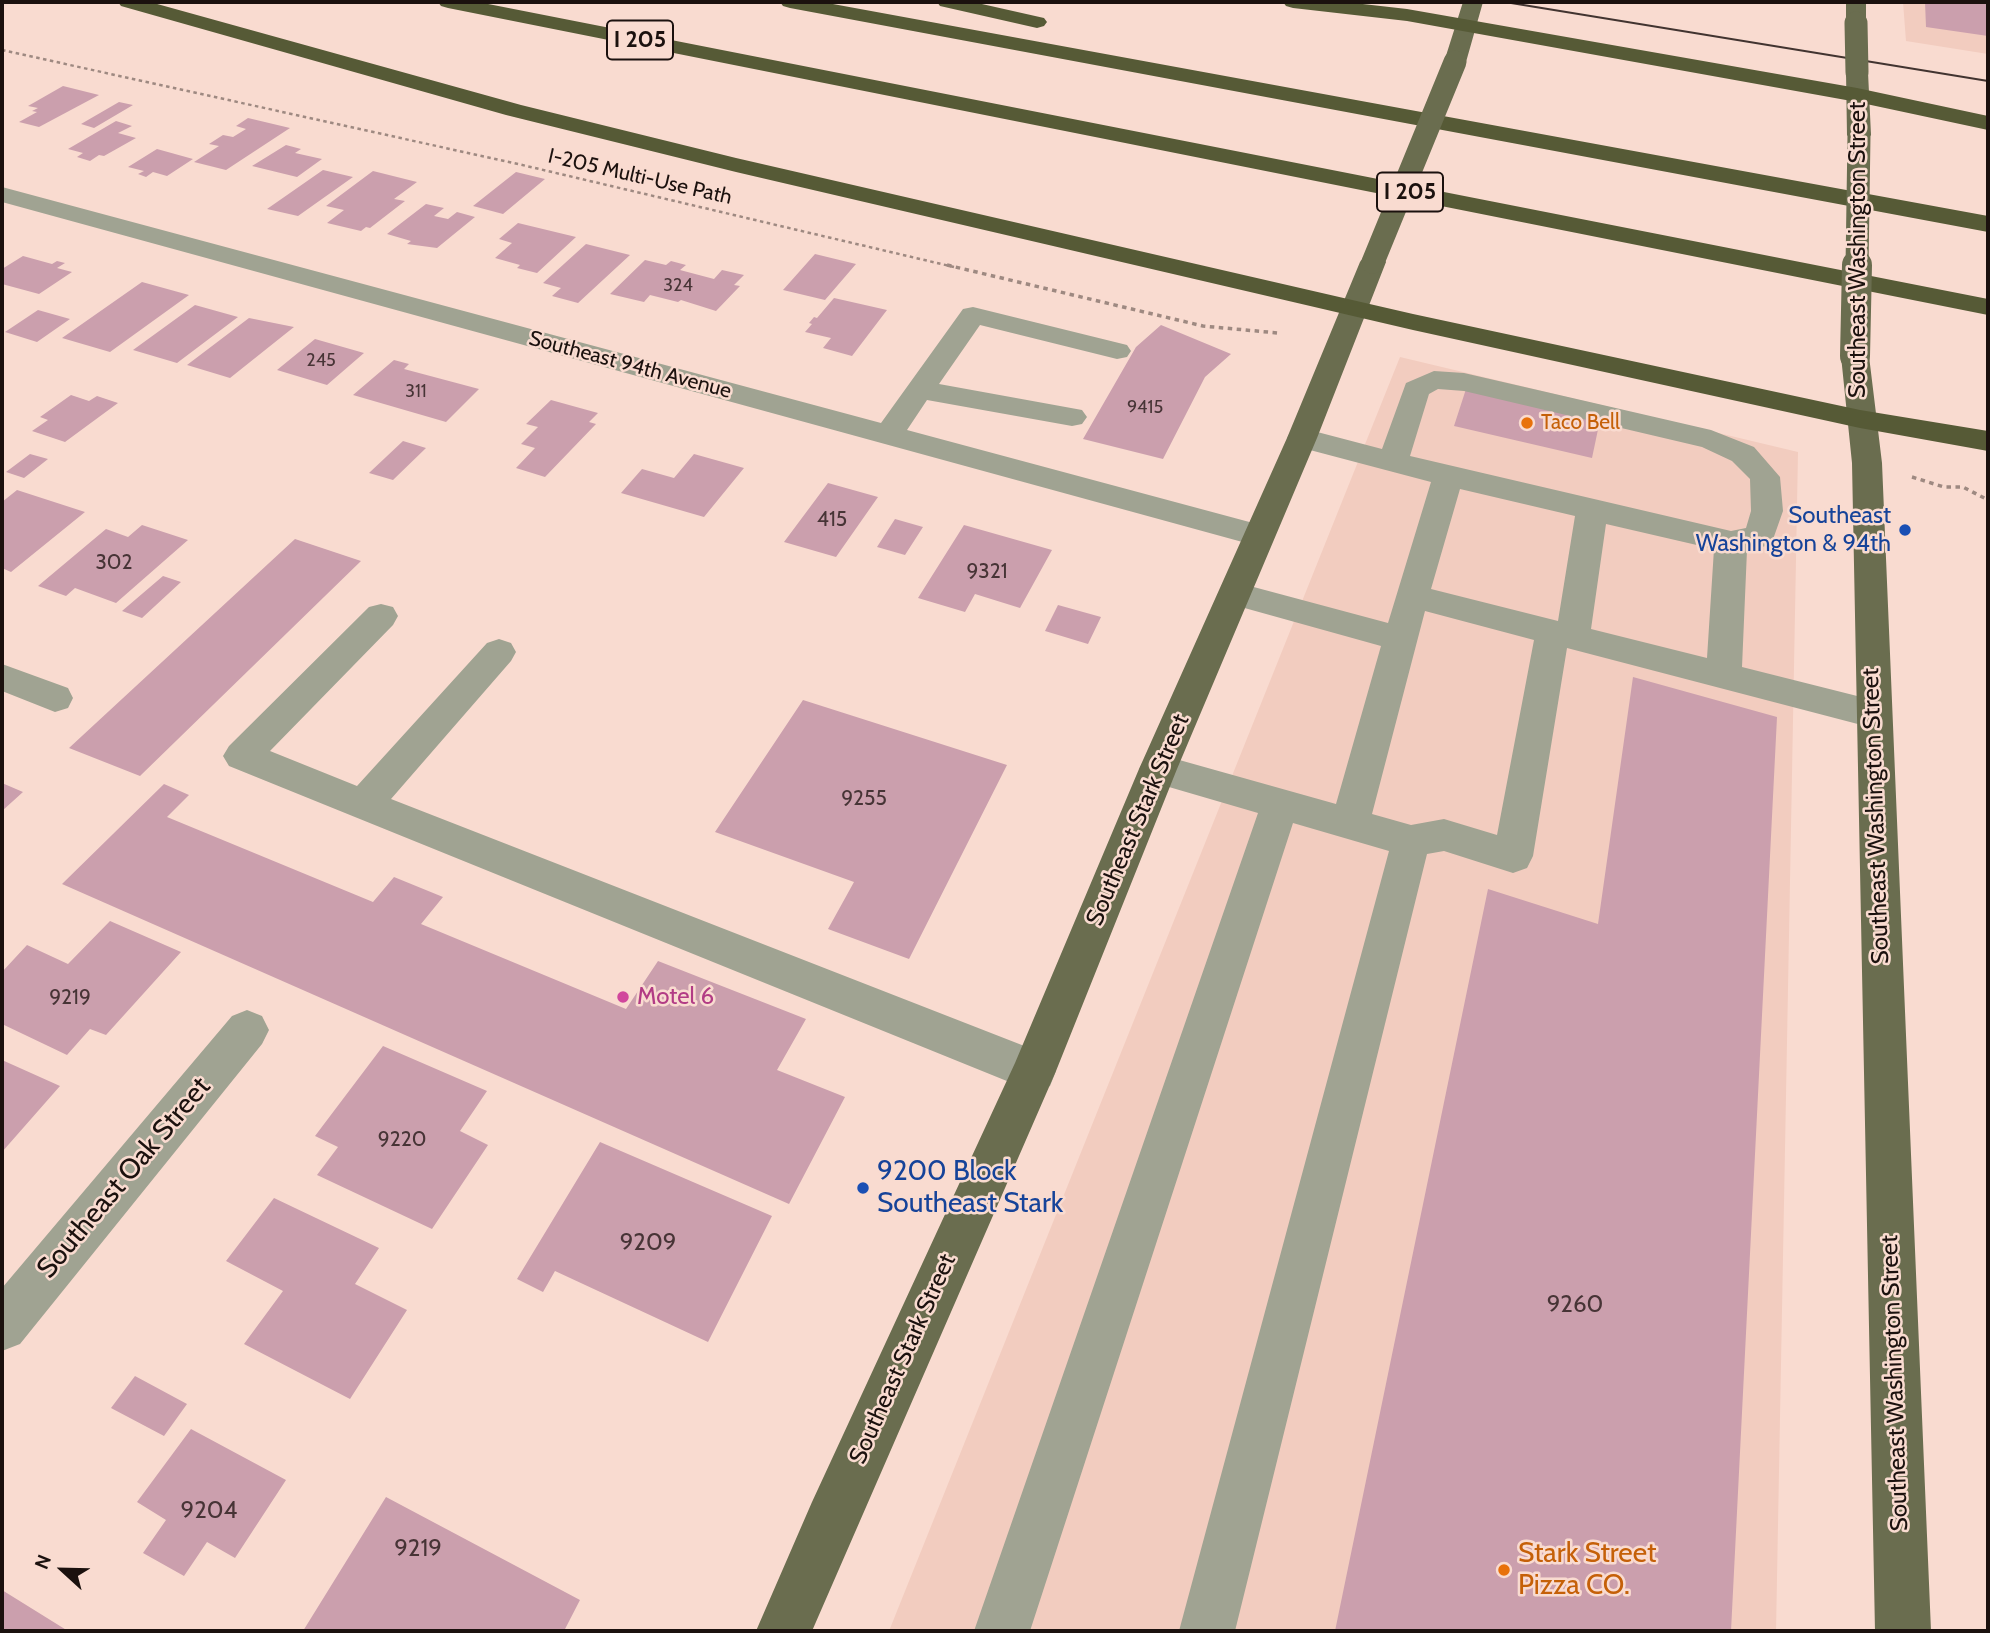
<!DOCTYPE html>
<style>
body{margin:0}
#map{position:relative;width:1990px;height:1633px;overflow:hidden;background:#f9dbd0;font-family:Cabin,sans-serif}
canvas{display:block}
.frame{position:absolute;inset:0;border:4px solid #1b110e;pointer-events:none}
.north{position:absolute;left:28px;top:1535px;width:70px;height:70px;-webkit-text-stroke:5px #f9dbd0;paint-order:stroke;rotate:292deg;font-size:19px;font-weight:700;line-height:28px;text-align:center;color:#1b110e}
.north::after{content:'';display:block;margin:auto;width:24px;height:32px;background:#1b110e;clip-path:polygon(50% 0,100% 100%,50% 72%,0 100%)}
</style>
<div id="map">
<canvas width="1990" height="1633"></canvas>
<div class="frame"></div>
<div class="north">N</div>
</div>
<script>
const g = document.querySelector('canvas').getContext('2d');
g.lineJoin = 'round';
function fill(path, color) {
  g.fillStyle = color;
  g.fill(path, 'evenodd');
}
function toPath(rows) {
  const path = new Path2D();
  for (const r of rows) {
    path.moveTo(r[0], r[1]);
    for (let i = 2; i < r.length; i += 2) path.lineTo(r[i], r[i + 1]);
  }
  return path;
}
function trace(path, color, width, dash) {
  g.strokeStyle = color;
  g.lineWidth = width;
  g.lineCap = dash ? 'butt' : 'round';
  g.setLineDash(dash || []);
  g.stroke(path);
}
function write(font, color, halo, rows, align = 'center') {
  g.font = font + ' Cabin,sans-serif';
  g.lineWidth = 5;
  g.setLineDash([]);
  g.textBaseline = 'middle';
  g.strokeStyle = halo;
  g.fillStyle = color;
  for (const [text, x, y, turn = 0] of rows) {
    g.save();
    g.translate(x, y);
    g.rotate((+turn || 0) * Math.PI / 180);
    g.textAlign = isNaN(turn) ? turn : align;
    if (halo) g.strokeText(text, 0, 0);
    g.fillText(text, 0, 0);
    g.restore();
  }
}
fill(toPath([
 [1903,2,1988,2,1988,54,1906,41],
 [1400,357,1798,452,1776,1631,889,1631]
]), '#f2ccbf');
fill(toPath([
 [1925,2,1988,2,1988,36,1926,27],
 [63,86,99,95,39,127,19,122,37,112,32,111,38,108,28,106],
 [119,102,133,105,94,128,81,124],
 [248,118,290,128,226,170,194,162,219,146,209,144,223,135,233,137,246,129,236,126],
 [116,121,132,126,118,133,136,138,104,156,99,155,90,161,77,157,83,153,68,149],
 [286,145,301,149,295,153,322,159,297,177,252,166],
 [157,149,193,159,167,176,153,172,146,177,138,174,144,171,128,167],
 [323,170,353,177,298,216,267,209],
 [373,171,417,182,394,199,405,201,370,228,366,227,361,231,327,223,344,210,326,206],
 [516,172,545,179,503,214,473,206],
 [426,204,444,208,434,216,448,219,457,212,475,217,437,248,407,244,411,241,387,234],
 [518,223,576,237,537,273,517,268,520,265,495,258,512,243,499,239],
 [586,244,630,255,578,303,552,296,561,288,543,283],
 [815,254,856,264,825,300,783,290],
 [23,256,52,264,57,261,65,263,57,268,72,272,39,294,2,284,2,269],
 [645,260,666,265,671,261,686,265,680,270,714,279,722,270,744,275,734,285,740,286,716,311,681,300,678,302,650,295,644,302,610,294],
 [142,282,189,295,110,352,62,338],
 [834,298,887,310,852,356,823,348,831,338,805,332,812,324,809,323,814,317,817,318],
 [195,305,238,317,177,363,133,350],
 [38,310,70,319,37,342,5,332],
 [249,318,294,327,230,378,187,365],
 [1161,325,1231,354,1205,377,1163,459,1083,439,1136,347],
 [315,339,364,353,327,385,277,370],
 [394,360,409,364,404,369,479,389,446,422,353,395],
 [1466,389,1600,420,1592,458,1454,426],
 [71,395,89,401,97,396,118,403,65,442,32,431,48,420,40,417],
 [551,400,598,413,589,422,596,424,545,477,516,468,535,448,521,444,538,427,526,424],
 [403,441,426,448,393,480,369,473],
 [30,454,48,459,24,478,6,472],
 [694,454,744,468,704,517,621,493,642,469,674,478],
 [828,483,878,497,836,557,784,542],
 [17,490,85,512,11,572,2,568,2,502],
 [895,519,923,527,905,555,877,547],
 [142,525,188,540,116,603,75,588,66,596,38,586,106,529,128,537],
 [964,525,1052,550,1020,608,975,594,965,612,918,598],
 [295,539,361,561,140,776,69,748],
 [163,576,181,582,142,618,122,611],
 [1058,605,1101,617,1088,644,1045,631],
 [1633,677,1777,717,1731,1631,1335,1631,1488,889,1598,924],
 [803,700,1007,765,909,959,828,929,854,882,715,832],
 [2,783,23,792,2,811],
 [164,784,189,795,167,817,373,902,394,877,443,897,421,924,626,1009,658,961,806,1019,777,1070,845,1097,789,1204,62,884],
 [110,921,181,952,106,1035,90,1029,67,1055,2,1024,2,972,27,945,68,964],
 [383,1046,487,1091,460,1131,488,1145,432,1229,317,1175,338,1147,315,1136],
 [2,1060,60,1086,2,1152],
 [600,1142,772,1216,708,1342,555,1271,543,1292,517,1279],
 [274,1198,379,1248,355,1284,407,1310,350,1399,244,1344,283,1291,226,1261],
 [135,1376,187,1404,164,1436,111,1408],
 [191,1429,286,1480,235,1558,207,1542,184,1576,143,1553,166,1520,137,1502],
 [386,1497,580,1600,564,1631,303,1631],
 [2,1590,68,1631,2,1631]
]), '#cb9fad');
trace(toPath([
 [2,50,518,164,954,267]
]), '#9e8981', 2.5, [3.5, 3.5]);
trace(toPath([
 [947,265,1203,326,1278,333],
 [1912,477,1944,487,1963,487,1988,500]
]), '#9e8981', 3.5, [4.5, 4.5]);
fill(toPath([
 [2,187,881,423,963,309,973,307,1127,345,1131,351,1127,357,1117,359,980,325,939,384,1082,410,1087,417,1082,424,1072,426,927,400,907,430,1268,527,1273,535,1268,543,1257,546,2,202,2,187],
 [1434,371,1464,373,1711,430,1754,447,1780,477,1783,511,1771,545,1747,550,1742,667,1873,700,1886,704,1891,714,1886,724,1873,728,1567,648,1533,856,1527,868,1513,873,1444,851,1427,854,1235,1631,1179,1631,1389,851,1293,823,1030,1631,974,1631,1258,813,1145,780,1139,769,1145,758,1158,754,1336,804,1381,646,1223,602,1218,594,1223,586,1235,582,1388,623,1431,482,1291,445,1287,438,1291,431,1302,428,1382,449,1406,383,1434,371],
 [1438,389,1464,391,1702,447,1732,461,1750,479,1751,511,1746,528,1731,531,1410,456,1429,394,1438,389],
 [1460,489,1575,516,1558,621,1431,589,1460,489],
 [1606,524,1714,549,1707,658,1591,629,1606,524],
 [1425,611,1534,640,1497,835,1444,819,1411,825,1372,814,1425,611],
 [381,604,393,607,398,616,393,625,270,751,357,786,487,643,499,639,511,643,516,652,511,661,391,799,1050,1056,1056,1071,1050,1086,1034,1092,229,766,223,756,229,746,369,607,381,604],
 [2,664,68,688,73,698,68,708,55,712,2,691,2,664],
 [247,1010,262,1016,269,1030,262,1044,20,1344,2,1351,2,1288,232,1016,247,1010]
]), '#a0a392');
fill(toPath([
 [1463,2,1483,2,1466,62,1463,67,1455,68,1447,67,1444,62,1463,2],
 [1846,2,1866,2,1866,23,1863,27,1856,29,1849,27,1846,23,1846,2],
 [1857,65,1865,67,1868,72,1871,135,1867,140,1859,142,1851,140,1847,135,1846,72,1849,67,1857,65],
 [1373,254,1382,256,1386,262,1317,438,1177,769,1056,1071,812,1631,756,1631,812,1502,1015,1063,1139,769,1287,438,1360,262,1364,256,1373,254],
 [1855,348,1865,350,1869,356,1882,463,1931,1631,1875,1631,1852,463,1841,356,1845,350,1855,348]
]), '#6a6d4f');
fill(toPath([
 [118,2,150,2,521,105,736,158,1413,314,1860,410,1988,431,1988,451,1860,428,1413,330,736,172,506,115,121,6,118,2],
 [438,2,478,2,1988,299,1988,315,448,8,441,6,438,2],
 [780,2,822,2,1988,216,1988,232,790,8,783,6,780,2],
 [937,2,973,2,1044,18,1047,22,1044,26,1037,28,940,6,937,2],
 [1283,2,1345,2,1407,9,1857,88,1988,116,1988,130,1857,102,1407,21,1293,8,1286,6,1283,2]
]), '#565a36');
trace(toPath([
 [1505,2,1988,81]
]), '#423430', 2);
trace(toPath([
 [1856,23,1857,72],
 [1373,262,1455,62],
 [1857,267,1859,135]
]), '#6a6d4f', 23);
trace(toPath([
 [1855,356,1857,265]
]), '#6a6d4f', 30);
for (const [x, y, r, color] of [
 [1527,423,7,"#e8710a"],
 [1905,530,7,"#1a4fb4"],
 [623,997,7,"#d1479c"],
 [863,1188,7,"#1a4fb4"],
 [1504,1570,7,"#e8710a"]
]) {
  const dot = new Path2D();
  dot.arc(x, y, r, 0, 2 * Math.PI);
  g.fillStyle = color;
  g.fill(dot);
  trace(dot, '#f9dbd0', 2.5);
}
write('18px', '#473436', null, [
 ["324",678,286],
 ["245",321,361],
 ["311",416,392],
 ["9415",1145,408]
]);
write('21px', '#1b110e', '#f9dbd0', [
 ["I-205 Multi-Use Path",640,177,13],
 ["Southeast 94th Avenue",630,365,15]
]);
write('21px', '#c56008', '#f9dbd0', [
 ["Taco Bell",1541,423]
], 'left');
write('21px', '#473436', null, [
 ["415",832,520],
 ["302",114,563],
 ["9321",987,572],
 ["9255",864,799],
 ["9219",70,998],
 ["9220",402,1140]
]);
for (const [x, y, w] of [
 [640,40,66],
 [1410,192,66]
]) {
  const box = new Path2D();
  box.roundRect(x - w / 2, y - 19.5, w, 39, 5);
  g.fillStyle = '#f9dbd0';
  g.fill(box);
  trace(box, '#1b110e', 2);
}
write('bold 23px', '#1b110e', null, [
 ["I 205",640,40],
 ["I 205",1410,192]
]);
write('24px', '#1b110e', '#f9dbd0', [
 ["Southeast Washington Street",1858,250,-90],
 ["Southeast Washington Street",1876,816,-92],
 ["Southeast Stark Street",1138,820,-67],
 ["Southeast Stark Street",903,1359,-66],
 ["Southeast Washington Street",1895,1383,-92]
]);
write('24px', '#164399', '#f9dbd0', [
 ["Southeast",1891,516],
 ["Washington & 94th",1891,544]
], 'right');
write('24px', '#b23c85', '#f9dbd0', [
 ["Motel 6",637,997]
], 'left');
write('24px', '#473436', null, [
 ["9209",648,1243],
 ["9260",1575,1305],
 ["9204",209,1511],
 ["9219",418,1549]
]);
write('28px', '#164399', '#f9dbd0', [
 ["9200 Block",877,1172],
 ["Southeast Stark",877,1204]
], 'left');
write('28px', '#1b110e', '#f9dbd0', [
 ["Southeast Oak Street",124,1178,-50]
]);
write('28px', '#c56008', '#f9dbd0', [
 ["Stark Street",1518,1554],
 ["Pizza CO.",1518,1586]
], 'left');
</script>
